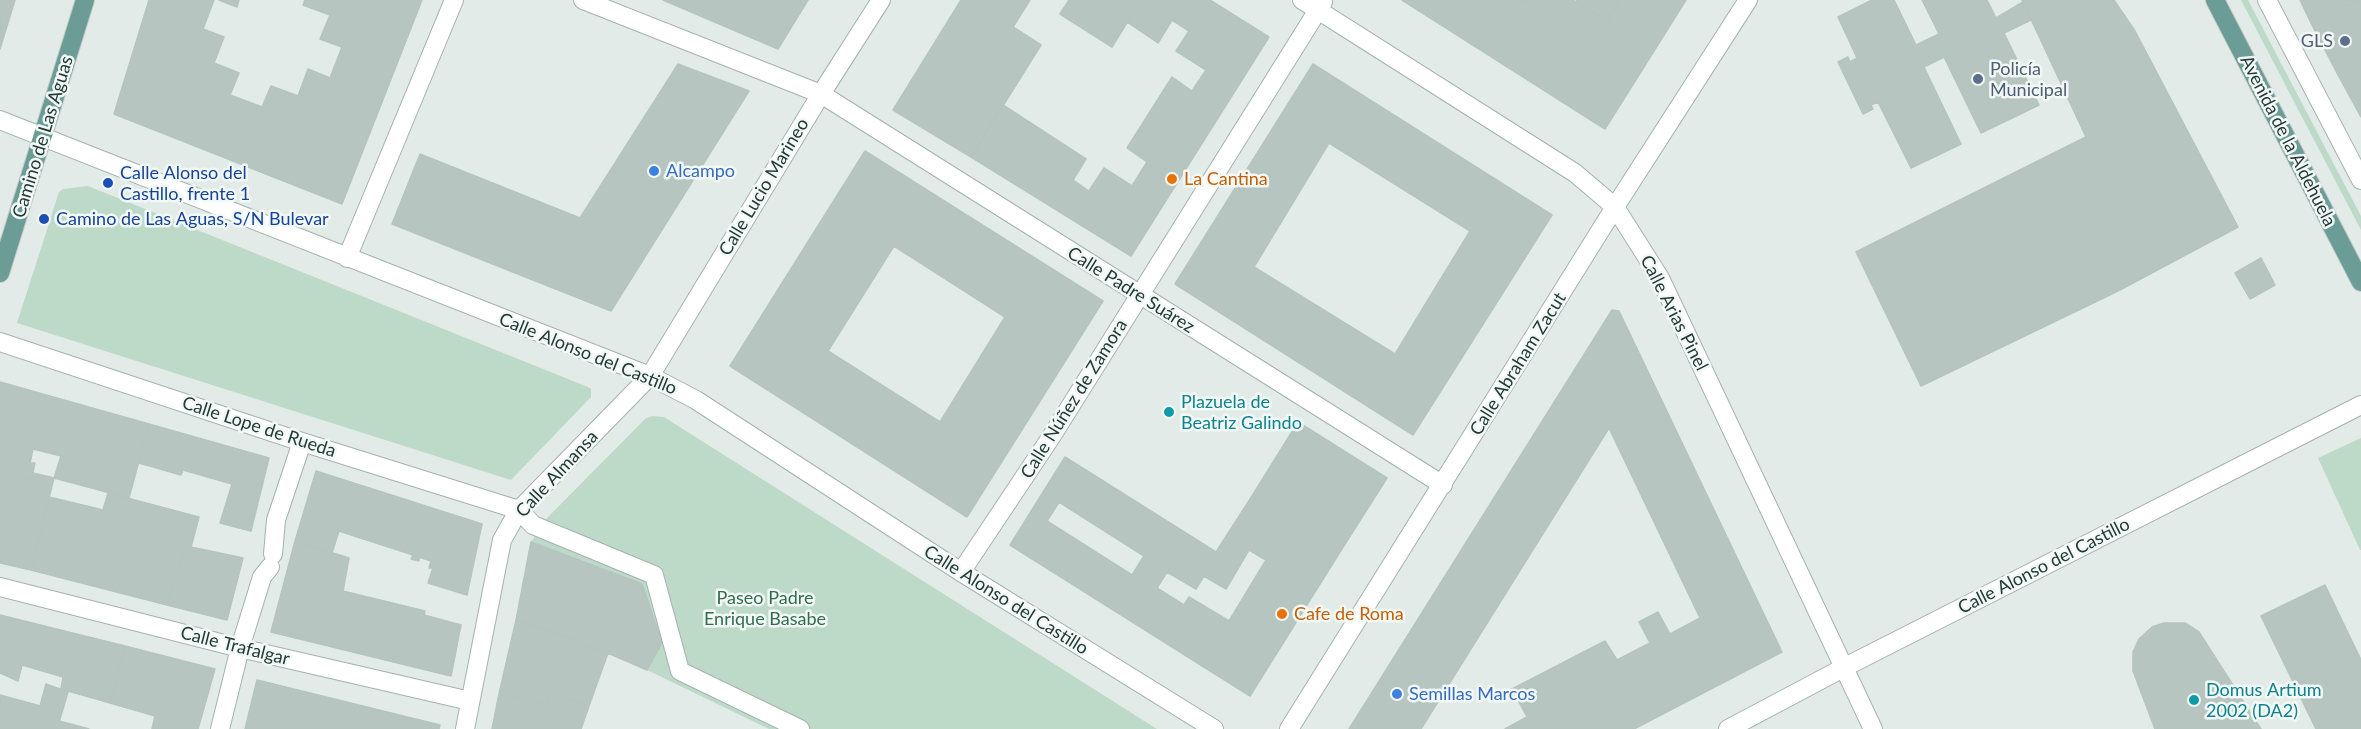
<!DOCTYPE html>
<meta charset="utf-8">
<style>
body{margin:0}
canvas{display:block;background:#e2ebe8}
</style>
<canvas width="2361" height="729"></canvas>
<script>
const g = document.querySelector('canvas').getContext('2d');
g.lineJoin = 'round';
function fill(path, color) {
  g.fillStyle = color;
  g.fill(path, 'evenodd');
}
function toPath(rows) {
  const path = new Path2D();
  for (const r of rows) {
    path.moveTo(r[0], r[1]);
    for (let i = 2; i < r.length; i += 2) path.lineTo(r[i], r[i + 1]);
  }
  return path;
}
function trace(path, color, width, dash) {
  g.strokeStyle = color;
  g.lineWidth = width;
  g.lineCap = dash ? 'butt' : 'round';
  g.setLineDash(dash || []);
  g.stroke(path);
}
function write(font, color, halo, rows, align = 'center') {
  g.font = font + ' Lato,sans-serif';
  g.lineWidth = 5;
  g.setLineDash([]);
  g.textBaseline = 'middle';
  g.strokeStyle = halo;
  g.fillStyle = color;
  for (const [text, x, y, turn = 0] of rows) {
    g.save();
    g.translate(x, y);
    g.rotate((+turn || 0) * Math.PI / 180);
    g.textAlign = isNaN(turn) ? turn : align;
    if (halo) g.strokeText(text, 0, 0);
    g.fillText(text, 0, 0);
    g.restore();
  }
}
fill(toPath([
 [2241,0,2248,0,2361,216,2361,230],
 [88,186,588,387,591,389,591,397,511,480,17,323,59,192,63,189],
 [653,416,664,417,1157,729,769,729,647,670,661,643,642,584,531,542,546,519,646,418],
 [2361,438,2361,550,2360,550,2318,458]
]), '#bddac8');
const building = toPath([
 [0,0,15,0,0,49,0,0],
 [149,0,214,0,203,29,224,37,214,63,239,73,230,95,262,107,271,86,298,96,308,69,330,78,342,47,320,39,330,15,303,5,305,0,422,0,342,204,114,114,149,0],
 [219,0,239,0,237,7,219,0],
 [663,0,808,0,778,49,663,0],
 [961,0,1030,0,1013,27,1041,45,971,157,893,110,961,0],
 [1069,0,1141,0,1112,47,1060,14,1069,0],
 [1141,0,1210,0,1269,37,1131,256,971,157,1003,105,1086,159,1073,180,1089,191,1104,168,1132,186,1147,162,1127,148,1172,77,1192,91,1206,70,1176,51,1189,31,1172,20,1158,43,1127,22,1141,0],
 [1402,0,1522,0,1584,39,1599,16,1654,51,1605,129,1402,0],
 [1522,0,1573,0,1599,16,1584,39,1522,0],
 [1577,0,1620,0,1620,1,1607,21,1576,2,1577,0],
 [1620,0,1686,0,1654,51,1607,21,1620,0],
 [1872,0,1894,0,1916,45,1939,34,1922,0,1987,0,1996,18,2023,2,2031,20,2004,33,2039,105,1981,133,1944,57,1924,67,1961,144,1911,168,1878,102,1871,105,1873,109,1863,114,1838,62,1848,57,1850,62,1857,58,1838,17,1872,0],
 [2022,0,2114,0,2135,31,2238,227,2118,291,1921,386,1856,252,2086,137,2022,0],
 [2300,0,2359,0,2312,25,2300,0],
 [2359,0,2361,0,2361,63,2338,75,2312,25,2359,0],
 [2361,63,2361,117,2338,75,2361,63],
 [678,64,749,91,611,311,392,224,420,154,580,218,678,64],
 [1313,64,1552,215,1413,435,1175,284,1313,64],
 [1329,143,1470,231,1395,354,1254,267,1329,143],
 [865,151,1103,301,967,517,730,366,865,151],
 [894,246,1005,317,940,422,828,351,894,246],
 [2261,258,2275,285,2250,299,2235,273,2261,258],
 [1612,310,1619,311,1782,652,1634,729,1505,729,1527,717,1512,689,1605,641,1617,660,1650,643,1639,622,1658,612,1670,634,1700,618,1609,428,1421,729,1349,729,1612,310],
 [0,382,149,424,129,498,54,478,61,456,33,449,30,463,35,463,31,480,0,472,0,382],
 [1298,422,1387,478,1340,552,1252,496,1298,422],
 [149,424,269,458,251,531,220,523,232,484,183,470,181,475,139,463,149,424],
 [1065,457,1216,552,1252,496,1340,552,1250,696,1010,545,1065,457],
 [1059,502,1144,556,1132,575,1047,521,1059,502],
 [1249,550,1266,560,1229,621,1189,597,1184,605,1157,588,1167,572,1196,589,1204,576,1226,589,1249,550],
 [316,471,482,524,467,595,428,583,433,568,429,568,431,561,419,557,419,561,411,559,413,555,339,531,332,553,295,541,316,471],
 [0,472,31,480,33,473,54,478,31,570,0,563,0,472],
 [108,493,199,517,190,551,185,550,167,605,31,570,49,497,103,510,108,493],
 [295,541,349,558,343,591,425,611,424,615,461,625,451,676,271,632,295,541],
 [531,542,642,584,662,643,647,670,594,647,516,620,531,542],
 [191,547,243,558,227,620,167,605,185,550,190,551,191,547],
 [2325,585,2361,660,2361,729,2316,729,2261,616,2325,585],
 [0,615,125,646,110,703,61,689,63,677,22,665,18,681,0,673,0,615],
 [516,620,608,653,589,706,549,694,547,704,499,694,516,620],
 [2164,623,2185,623,2199,632,2261,729,2155,729,2133,671,2133,652,2139,639,2152,627,2164,623],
 [125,646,215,669,198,729,152,729,155,716,110,703,125,646],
 [257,680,440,725,439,729,245,729,257,680],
 [46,684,68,692,57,729,0,729,0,695,40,706,46,684],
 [499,694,547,704,549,694,589,706,581,729,492,729,499,694],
 [59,721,89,729,57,729,59,721]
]);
fill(building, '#b7c5c1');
trace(building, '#b5c4bf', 1.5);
const minor = toPath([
 [583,0,821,94,1443,485],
 [1302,0,1575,173,1615,207,1660,278,1873,729],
 [2267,0,2361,180],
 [0,120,650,376,696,400,961,572,1214,729],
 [347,258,454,0],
 [0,342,302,442,519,510],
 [519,510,533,525,654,575,680,671,800,729],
 [273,554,276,520,302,442],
 [961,572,1053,434,1323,2],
 [0,587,240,648,470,701],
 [220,729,240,648,262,577,270,567],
 [465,729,502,540,519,510,650,376,821,94,881,0],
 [1289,729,1615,207,1748,0],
 [1728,729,1845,667,2361,405]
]);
const major = toPath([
 [2215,0,2361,282],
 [0,273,85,0]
]);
trace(minor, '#a5b2af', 20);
trace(major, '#c2c8c7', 20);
trace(minor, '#fff', 18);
trace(major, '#6b9c95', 18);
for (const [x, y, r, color] of [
 [2345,41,6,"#5c6f8a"],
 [1978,79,6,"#5c6f8a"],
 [654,171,6,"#3f7fe0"],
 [1172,179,6,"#e8710a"],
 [108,183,6,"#1a4fb4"],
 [44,219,6,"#1a4fb4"],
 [1169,412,6,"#0f9aa8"],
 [1282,614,6,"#e8710a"],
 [1397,694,6,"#3f7fe0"],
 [2194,700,6,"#0f9aa8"]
]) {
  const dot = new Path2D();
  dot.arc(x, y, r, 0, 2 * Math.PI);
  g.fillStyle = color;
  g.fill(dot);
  trace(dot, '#f2f8f5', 2);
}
write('18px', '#4e5e75', '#f2f8f5', [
 ["GLS",2333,41],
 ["Policía",1990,69,"left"],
 ["Municipal",1990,90,"left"]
], 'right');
write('18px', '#243a37', '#f2f8f5', [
 ["Camino de Las Aguas",43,137,-73],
 ["Avenida de la Aldehuela",2288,141,63],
 ["Calle Lucio Marineo",764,187,-59],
 ["Calle Padre Suárez",1131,290,32],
 ["Calle Arias Pinel",1674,313,63],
 ["Calle Alonso del Castillo",588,354,22],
 ["Calle Abraham Zacut",1518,364,-58],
 ["Calle Núñez de Zamora",1074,399,-58],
 ["Calle Lope de Rueda",259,427,18],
 ["Calle Almansa",557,474,-47],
 ["Calle Alonso del Castillo",2044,566,-27],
 ["Calle Alonso del Castillo",1006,600,32],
 ["Calle Trafalgar",235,646,14]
]);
write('18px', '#366cbe', '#f2f8f5', [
 ["Alcampo",666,171],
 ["Semillas Marcos",1409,694]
], 'left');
write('18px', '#164399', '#f2f8f5', [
 ["Calle Alonso del",120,173],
 ["Castillo, frente 1",120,194],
 ["Camino de Las Aguas, S/N Bulevar",56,219]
], 'left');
write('18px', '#c56008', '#f2f8f5', [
 ["La Cantina",1184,179],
 ["Cafe de Roma",1294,614]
], 'left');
write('18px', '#0d838f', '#f2f8f5', [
 ["Plazuela de",1181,402],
 ["Beatriz Galindo",1181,423],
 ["Domus Artium",2206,690],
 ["2002 (DA2)",2206,711]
], 'left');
write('18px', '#326d50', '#f2f8f5', [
 ["Paseo Padre",765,598],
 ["Enrique Basabe",765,619]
]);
</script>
